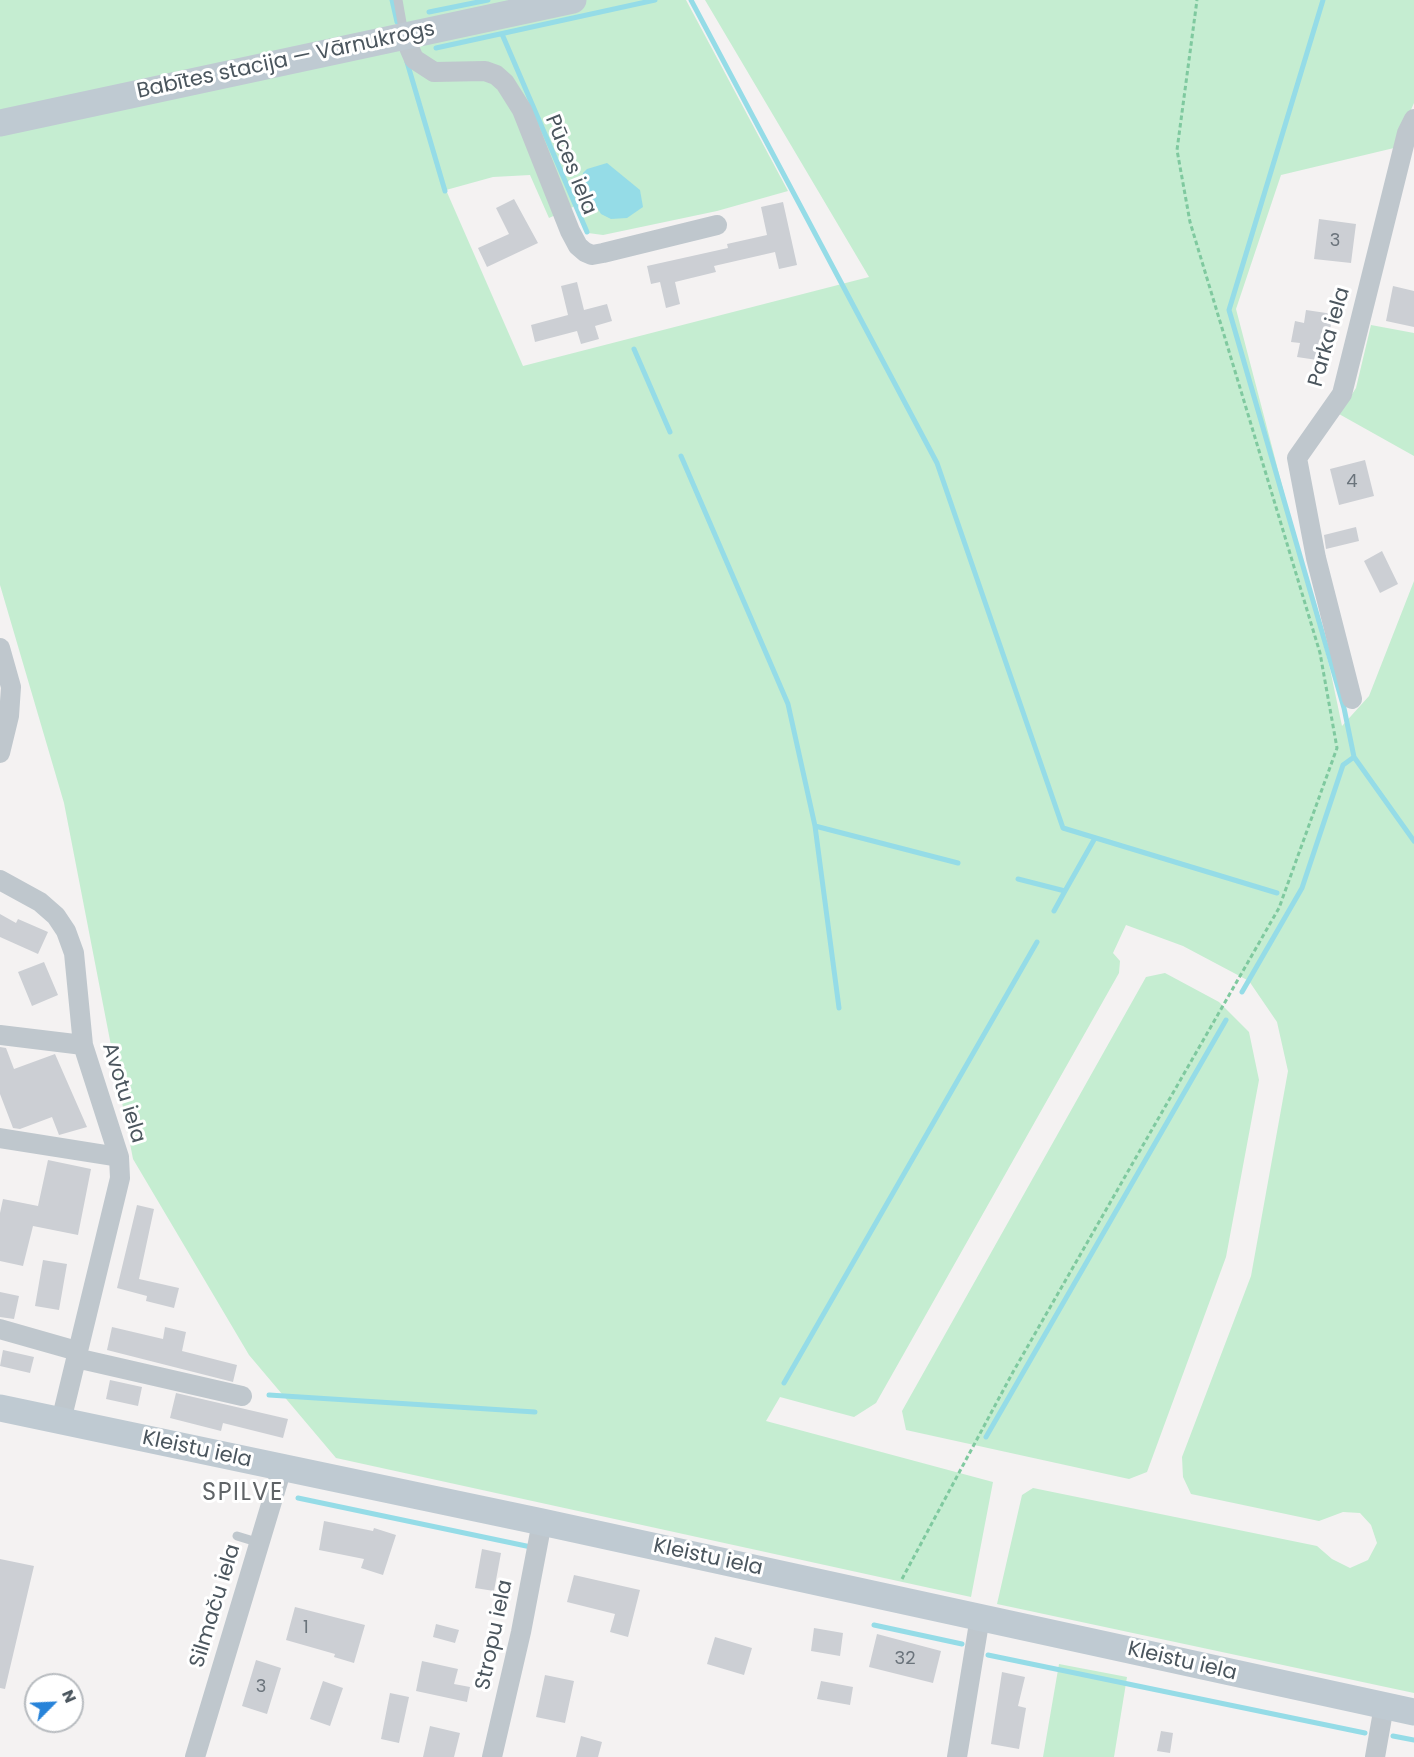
<!DOCTYPE html>
<meta charset="utf-8">
<style>
body{margin:0}
#map{position:relative;width:1414px;height:1757px;overflow:hidden;background:#f4f2f2;font-family:Poppins,sans-serif}
canvas{display:block}
.north{position:absolute;left:24px;top:1673px;width:60px;height:60px;box-sizing:border-box;background:#fff;border:2px solid #b7bbbf;border-radius:50%;rotate:66deg;font-size:16px;font-weight:700;line-height:24px;text-align:center;color:#4b565e}
.north::after{content:'';display:block;margin:auto;width:21px;height:27px;background:#2783d9;clip-path:polygon(50% 0,100% 100%,50% 72%,0 100%)}
</style>
<div id="map">
<canvas width="1414" height="1757"></canvas>
<div class="north">N</div>
</div>
<script>
const g = document.querySelector('canvas').getContext('2d');
g.lineJoin = 'round';
function fill(path, color) {
  g.fillStyle = color;
  g.fill(path, 'evenodd');
}
function toPath(rows) {
  const path = new Path2D();
  for (const r of rows) {
    path.moveTo(r[0], r[1]);
    for (let i = 2; i < r.length; i += 2) path.lineTo(r[i], r[i + 1]);
  }
  return path;
}
function trace(path, color, width, dash) {
  g.strokeStyle = color;
  g.lineWidth = width;
  g.lineCap = dash ? 'butt' : 'round';
  g.setLineDash(dash || []);
  g.stroke(path);
}
function write(font, color, halo, rows, align = 'center') {
  g.font = font + ' Poppins,sans-serif';
  g.lineWidth = 6;
  g.setLineDash([]);
  g.textBaseline = 'middle';
  g.strokeStyle = halo;
  g.fillStyle = color;
  for (const [text, x, y, turn = 0] of rows) {
    g.save();
    g.translate(x, y);
    g.rotate((+turn || 0) * Math.PI / 180);
    g.textAlign = isNaN(turn) ? turn : align;
    if (halo) g.strokeText(text, 0, 0);
    g.fillText(text, 0, 0);
    g.restore();
  }
}
fill(toPath([
 [0,0,686,0,788,191,717,211,603,235,588,233,577,205,549,218,530,175,493,177,446,190,523,366,869,277,705,0,1414,0,1414,103,1394,148,1281,175,1236,309,1330,669,1342,726,1369,696,1414,581,1414,1693,997,1604,1022,1495,1033,1488,1317,1546,1332,1559,1350,1568,1368,1560,1377,1543,1371,1525,1360,1513,1343,1512,1319,1521,1191,1494,1183,1477,1182,1457,1251,1276,1288,1071,1277,1022,1249,981,1183,946,1126,925,1113,953,1120,961,1119,973,876,1403,854,1417,780,1397,766,1421,993,1482,971,1597,336,1458,249,1355,133,1159,64,803,0,585],
 [1371,325,1414,333,1414,456,1339,414,1356,388],
 [1165,973,1219,1002,1249,1032,1259,1080,1226,1257,1147,1472,1129,1479,906,1430,902,1411,1146,977],
 [1059,1664,1127,1677,1114,1757,1043,1757]
]), '#c5edd1');
fill(toPath([
 [607,163,640,190,643,207,627,218,611,219,601,214,582,184,583,173,587,169]
]), '#95dce7');
trace(toPath([
 [392,0,397,22],
 [691,0,937,463,1063,828,1277,893],
 [1323,0,1229,310,1344,708,1354,757,1414,841],
 [429,12,488,0],
 [502,34,587,232],
 [436,48,655,0],
 [407,62,445,191],
 [634,349,670,432],
 [681,456,788,704,815,826,958,863],
 [815,826,839,1008],
 [1018,879,1065,891,1095,838],
 [1054,911,1065,891],
 [1242,992,1302,888,1343,765,1354,757],
 [784,1383,1037,942],
 [269,1395,535,1412],
 [986,1437,1226,1020],
 [298,1498,531,1547],
 [874,1625,962,1644],
 [988,1655,1365,1733],
 [1393,1736,1414,1740]
]), '#95dce7', 5);
fill(toPath([
 [514,199,538,243,487,267,478,248,509,234,496,208],
 [783,202,797,265,779,269,775,252,714,266,716,272,675,282,680,304,666,308,660,282,651,284,647,266,728,248,727,244,767,235,761,207],
 [1319,219,1356,224,1351,263,1314,259],
 [577,282,584,310,607,304,612,321,595,326,599,339,581,344,577,331,535,342,531,325,568,315,561,286],
 [1393,286,1414,291,1414,327,1386,321],
 [1306,310,1333,314,1324,361,1297,357,1300,343,1291,342,1295,321,1304,323],
 [1365,460,1374,496,1339,505,1330,469],
 [1356,527,1359,541,1326,549,1324,535],
 [1382,551,1398,584,1380,593,1364,561],
 [0,914,16,923,18,919,48,932,38,954,0,937],
 [44,962,58,995,32,1006,18,972],
 [0,1047,6,1048,14,1069,55,1054,87,1127,59,1135,52,1117,20,1129,13,1128,0,1094],
 [48,1160,91,1169,78,1235,33,1226,23,1266,0,1261,0,1213,3,1199,38,1206],
 [137,1205,154,1209,139,1279,179,1288,174,1308,146,1301,147,1296,117,1288],
 [43,1260,67,1264,59,1310,35,1306],
 [0,1292,19,1296,14,1319,0,1317],
 [112,1327,163,1339,165,1327,186,1332,182,1351,237,1365,233,1382,107,1350],
 [3,1350,34,1357,30,1373,0,1366],
 [110,1380,142,1387,138,1406,106,1399],
 [176,1393,288,1419,283,1438,223,1423,221,1431,170,1418],
 [324,1521,373,1531,374,1528,396,1535,383,1575,361,1568,364,1559,319,1550],
 [482,1549,501,1553,494,1591,475,1588],
 [0,1559,34,1566,5,1689,0,1688],
 [574,1575,640,1590,628,1637,610,1632,615,1614,567,1602],
 [295,1607,365,1625,354,1663,334,1657,335,1654,286,1640],
 [436,1624,459,1630,455,1643,433,1637],
 [814,1628,843,1633,840,1656,811,1651],
 [877,1634,941,1651,933,1683,869,1667],
 [715,1637,752,1648,744,1675,707,1664],
 [256,1660,281,1668,267,1714,242,1706],
 [422,1661,458,1669,454,1684,470,1687,467,1702,416,1691],
 [1002,1672,1025,1677,1018,1706,1026,1708,1019,1749,991,1744],
 [545,1675,574,1681,565,1723,536,1717],
 [323,1681,343,1688,330,1726,310,1719],
 [821,1681,853,1687,850,1705,817,1699],
 [390,1693,409,1697,399,1743,381,1739],
 [430,1726,460,1733,454,1757,423,1757],
 [1161,1731,1173,1733,1170,1753,1157,1751],
 [581,1736,602,1742,598,1757,576,1757]
]), '#cccfd4');
trace(toPath([
 [902,1579,1013,1372,1279,908,1337,748,1320,653,1190,222,1177,150,1197,0]
]), '#7fc99f', 3, [4.5, 3]);
trace(toPath([
 [398,0,404,34],
 [237,1536,260,1543]
]), '#bfc7cd', 9);
trace(toPath([
 [404,36,414,59,434,72,485,71,496,75,505,83,522,110,570,231,578,246,585,252,592,255,603,253,717,225],
 [0,648,11,687,9,716,0,753],
 [1352,699,1316,558,1297,458,1342,394,1407,133,1414,119],
 [0,880,40,902,56,916,66,931,74,953,83,1045,119,1157,120,1178,61,1421],
 [0,1035,83,1045],
 [0,1138,119,1157],
 [0,1329,77,1351],
 [76,1358,242,1396],
 [195,1757,282,1468],
 [492,1757,521,1632,542,1522],
 [957,1757,980,1617],
 [1375,1757,1384,1706]
]), '#bfc7cd', 20);
trace(toPath([
 [0,123,573,0],
 [0,1408,542,1522,1414,1712]
]), '#bfcad2', 27);
write('18px', '#6b747c', null, [
 ["3",1335,241],
 ["4",1352,482],
 ["1",306,1628],
 ["32",905,1659],
 ["3",261,1687]
]);
write('21px', '#4b565e', '#fff', [
 ["Babītes stacija — Vārnukrogs",286,61,-12],
 ["Pūces iela",570,165,68],
 ["Parka iela",1330,337,-74],
 ["Avotu iela",123,1093,73],
 ["Kleistu iela",197,1450,12],
 ["Kleistu iela",708,1558,12],
 ["Silmaču iela",216,1606,-73],
 ["Stropu iela",495,1635,-78],
 ["Kleistu iela",1182,1662,13]
]);
g.letterSpacing = '1.5px';
write('24px', '#5f6366', '#fff', [
 ["SPILVE",243,1494]
]);
g.letterSpacing = '0px';
</script>
